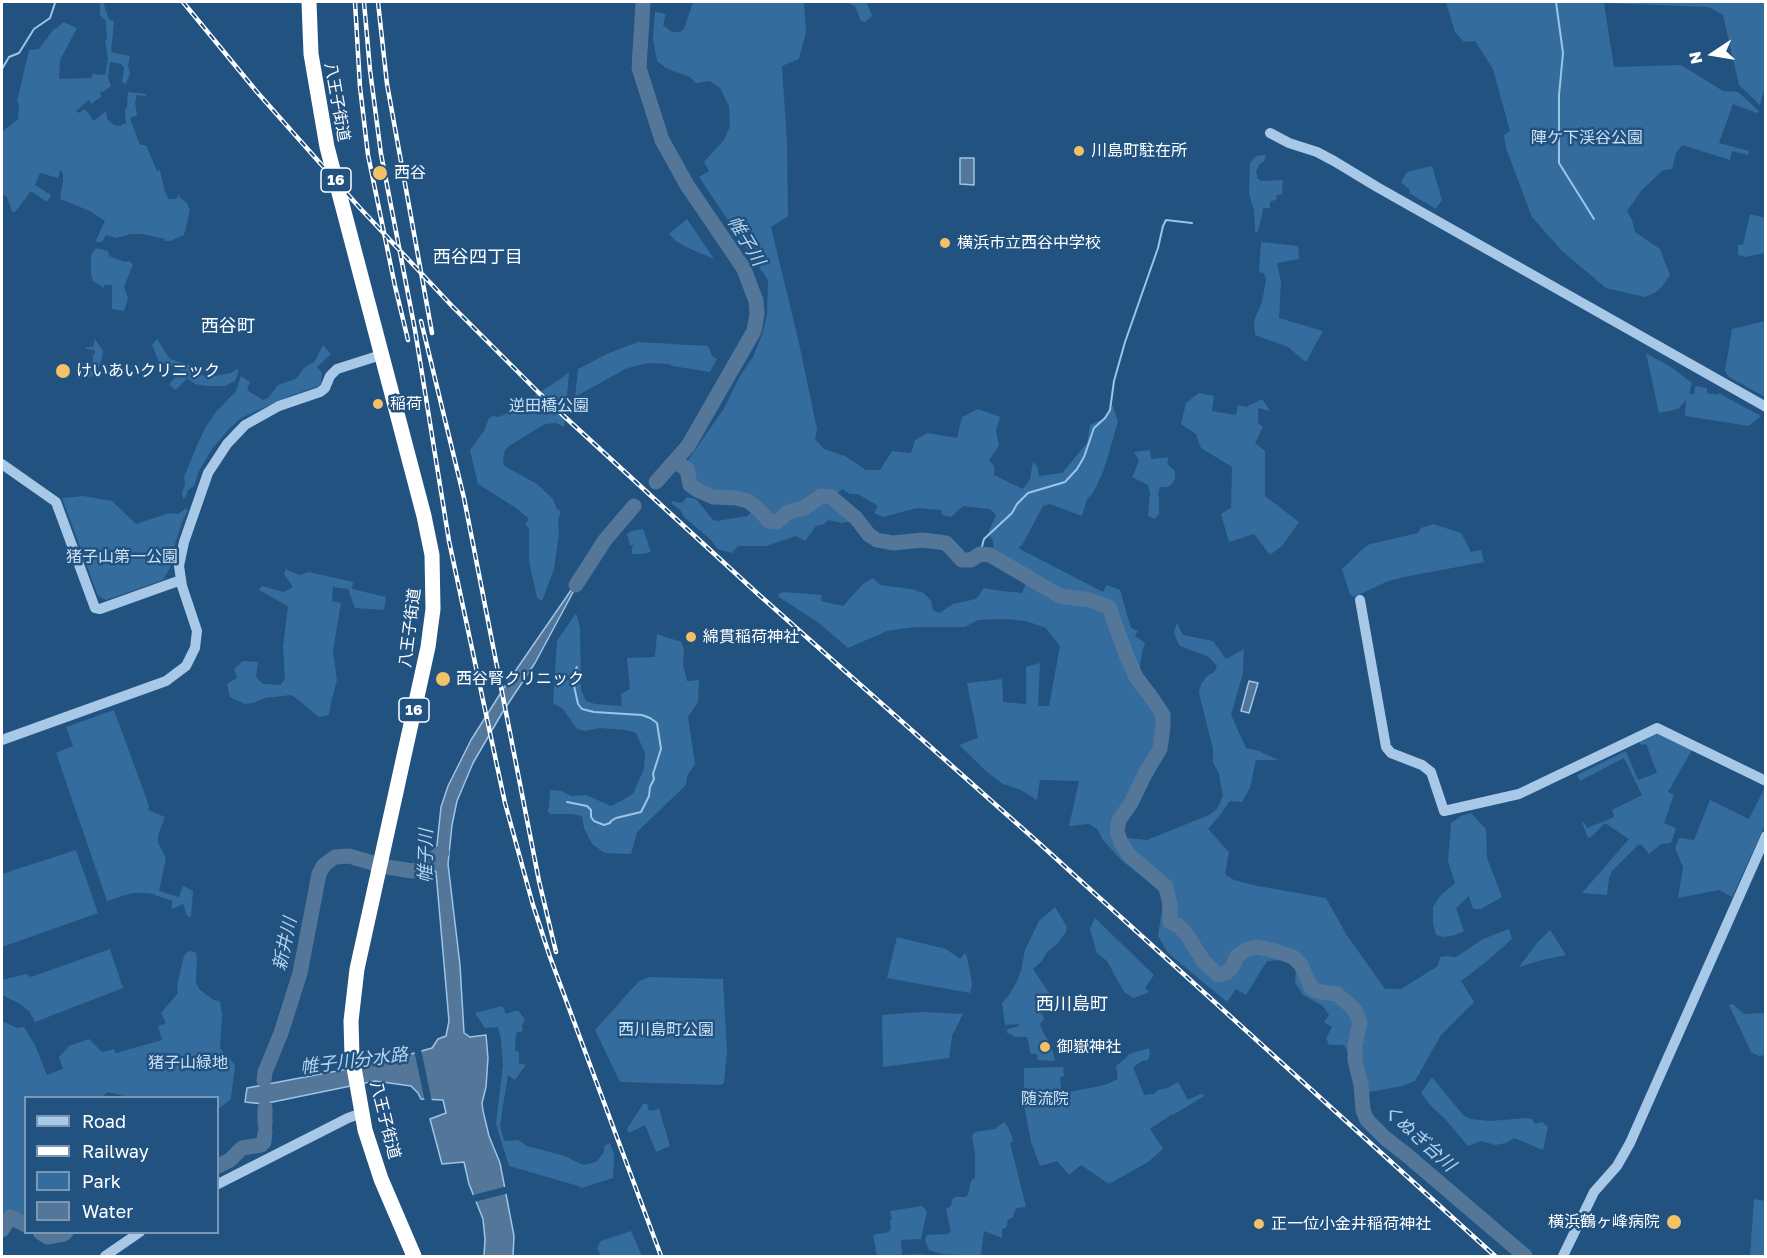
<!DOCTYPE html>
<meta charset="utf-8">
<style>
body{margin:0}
#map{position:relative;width:1767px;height:1258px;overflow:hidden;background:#215280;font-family:"Golos Text",sans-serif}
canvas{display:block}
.frame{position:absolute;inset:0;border:3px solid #fff;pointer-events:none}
.legend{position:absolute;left:24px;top:1096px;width:195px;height:138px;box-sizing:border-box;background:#215280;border:2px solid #7a97b3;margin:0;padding:8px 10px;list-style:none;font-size:18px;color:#fff}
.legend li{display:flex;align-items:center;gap:12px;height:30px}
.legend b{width:30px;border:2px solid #7a97b3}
.north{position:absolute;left:1683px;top:24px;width:60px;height:60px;-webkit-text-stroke:4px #215280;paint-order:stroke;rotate:258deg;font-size:16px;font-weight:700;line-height:24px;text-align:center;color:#fff}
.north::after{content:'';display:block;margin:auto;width:21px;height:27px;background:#fff;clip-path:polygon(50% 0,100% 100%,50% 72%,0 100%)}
</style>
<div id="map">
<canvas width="1767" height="1258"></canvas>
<div class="frame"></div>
<ul class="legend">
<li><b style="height:8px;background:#a7c9e7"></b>Road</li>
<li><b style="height:8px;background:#fff"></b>Railway</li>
<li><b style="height:16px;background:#356c9e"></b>Park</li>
<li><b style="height:16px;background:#547799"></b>Water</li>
</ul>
<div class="north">N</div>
</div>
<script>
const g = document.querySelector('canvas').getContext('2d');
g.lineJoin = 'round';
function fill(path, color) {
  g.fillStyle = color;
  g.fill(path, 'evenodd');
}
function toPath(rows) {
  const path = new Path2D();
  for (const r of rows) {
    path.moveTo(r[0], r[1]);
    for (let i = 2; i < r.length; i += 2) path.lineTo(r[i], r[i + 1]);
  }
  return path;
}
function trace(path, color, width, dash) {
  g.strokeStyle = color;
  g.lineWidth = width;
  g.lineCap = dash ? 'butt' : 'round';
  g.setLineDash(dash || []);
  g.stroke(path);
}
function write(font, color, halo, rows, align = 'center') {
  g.font = font + ' "Golos Text","Noto Sans JP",sans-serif';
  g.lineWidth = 5;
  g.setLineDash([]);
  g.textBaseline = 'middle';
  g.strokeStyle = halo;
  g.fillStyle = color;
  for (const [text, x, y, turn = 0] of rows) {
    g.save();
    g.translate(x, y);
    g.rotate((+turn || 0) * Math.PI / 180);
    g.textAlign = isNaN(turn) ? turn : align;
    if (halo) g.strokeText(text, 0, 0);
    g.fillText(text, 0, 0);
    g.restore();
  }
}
fill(toPath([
 [100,2,103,2,109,20,114,21,111,52,130,56,128,66,130,74,126,84,122,82,124,68,121,64,110,62,108,78,111,86,103,92,100,91,101,97,91,104,89,100,76,111,78,113,85,109,94,121,106,111,107,119,114,125,119,126,126,123,125,111,127,107,128,92,146,94,146,96,137,95,135,102,137,115,130,118,140,145,146,145,157,171,160,170,165,192,169,199,177,199,179,194,180,198,187,203,190,210,184,235,170,241,165,241,165,239,142,234,131,234,116,238,106,235,102,242,95,242,105,221,90,211,60,199,63,181,63,173,60,170,58,178,40,173,35,185,51,195,47,202,31,191,15,212,12,212,7,197,2,194,2,132,18,119,19,104,17,101,29,50,39,49,54,29,57,28,63,22,77,28,60,60,59,79,91,78,93,74,105,75,108,59,105,40,107,39,106,21,100,15],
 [693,2,804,2,806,32,799,59,782,66,787,142,788,216,771,227,799,343,817,429,815,439,824,449,845,456,866,470,880,470,892,451,911,453,915,440,927,433,957,438,962,417,978,409,1000,417,996,431,999,446,989,460,994,466,994,475,1023,489,1030,479,1033,462,1037,466,1039,476,1062,473,1087,443,1090,425,1103,419,1113,406,1118,421,1108,456,1103,472,1093,493,1087,499,1082,516,1050,504,1043,506,1022,545,1018,548,1103,592,1107,585,1120,590,1131,628,1138,631,1135,636,1145,643,1142,653,1139,672,1156,696,1165,715,1166,741,1158,764,1149,778,1136,807,1128,816,1123,829,1126,838,1147,840,1209,815,1217,809,1223,796,1219,774,1213,762,1213,749,1199,693,1201,684,1207,676,1214,672,1217,666,1209,657,1180,646,1176,639,1174,632,1177,623,1183,635,1213,641,1226,659,1244,649,1243,673,1231,715,1246,748,1259,751,1278,760,1256,760,1250,788,1242,802,1230,801,1220,815,1208,829,1229,852,1225,874,1234,880,1258,886,1326,898,1346,934,1385,989,1401,989,1438,966,1440,957,1445,956,1456,957,1483,939,1509,929,1512,939,1487,961,1461,981,1474,1002,1441,1035,1415,1081,1402,1086,1359,1094,1354,1063,1344,1045,1329,1045,1326,1038,1332,1027,1324,1022,1329,1015,1323,1006,1303,995,1295,983,1296,970,1285,960,1267,961,1246,995,1236,989,1227,1002,1168,953,1158,936,1163,902,1159,890,1121,860,1103,840,1097,829,1089,824,1069,826,1079,781,1040,780,1037,800,1021,790,1003,784,986,771,959,745,978,738,967,683,1002,679,1003,702,1026,704,1026,667,1040,663,1038,706,1049,706,1060,646,1046,628,1026,621,1005,619,978,620,965,627,914,627,887,631,848,648,819,623,779,597,778,594,783,592,822,595,821,601,843,606,863,584,873,578,880,585,911,589,924,593,931,601,933,610,939,613,953,604,976,599,984,588,1001,591,1022,593,1026,584,1016,565,994,554,993,541,988,533,996,515,990,509,963,506,951,517,942,515,941,510,917,508,883,517,874,513,878,506,858,494,850,494,842,489,835,496,861,519,842,523,828,520,824,524,816,526,805,541,796,536,766,546,738,546,732,553,718,549,711,540,685,518,680,510,671,503,672,501,682,503,687,497,696,499,713,520,717,521,747,516,751,513,751,508,746,501,739,497,730,495,728,501,718,501,696,492,689,487,684,479,683,473,684,466,723,410,740,376,753,357,762,335,767,315,768,280,699,177,709,171,704,162,724,140,730,126,729,106,720,88,710,81,696,83,690,77,666,68,657,61,653,39,655,12,666,14,663,25,672,32,680,32,684,29],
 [846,2,876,2,867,3,872,16,865,22,861,21,855,6],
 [1446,2,1765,2,1766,83,1760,105,1739,85,1723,15,1709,7,1604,3,1614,67,1681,65,1723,91,1738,92,1758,110,1759,112,1757,113,1733,104,1719,143,1749,151,1748,155,1732,151,1730,160,1682,145,1676,153,1672,169,1663,170,1642,190,1627,211,1632,220,1635,232,1660,249,1670,275,1661,288,1654,293,1645,297,1640,296,1606,288,1562,251,1532,217,1506,148,1504,135,1510,131,1493,69,1475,41,1464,42,1455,32],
 [1266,155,1264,161,1259,165,1256,172,1258,179,1262,181,1283,180,1282,194,1276,195,1277,199,1270,202,1270,208,1263,208,1262,216,1257,233,1255,232,1254,210,1249,194,1250,163,1256,156],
 [1432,166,1442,200,1436,209,1409,193,1410,190,1401,182,1407,172],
 [1750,214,1765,218,1765,253,1745,257,1738,255,1738,245,1743,245],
 [687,219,714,259,686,247,676,241,669,234],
 [1261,242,1298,246,1299,259,1277,263,1281,282,1279,318,1323,331,1306,362,1288,347,1255,335,1254,321,1262,302,1266,280,1264,273,1259,272],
 [96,248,108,251,109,256,125,262,129,261,133,264,124,287,128,298,124,311,112,309,112,285,104,285,104,288,93,281,91,274,91,255],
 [1765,321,1766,321,1765,397,1729,377,1725,371,1732,329],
 [95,339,103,351,102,358,97,371,93,376,84,379,83,371,92,371,93,354,95,354,95,350,86,349,86,347,93,347],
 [157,339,170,359,193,366,194,375,215,376,231,373,237,369,239,370,235,381,225,386,206,386,195,384,187,378,176,390,169,385,175,377,182,372,177,368,159,362,152,345],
 [638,342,707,346,709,348,712,356,717,359,710,372,672,366,669,364,649,363,639,365,625,369,575,397,578,369,609,353],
 [323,345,331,354,317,367,322,373,321,383,318,386,290,396,241,418,229,429,212,449,198,473,194,486,188,490,185,498,183,499,182,493,185,484,184,477,198,443,207,425,216,412,236,391,241,376,250,382,247,390,263,400,268,398,278,385,296,379,304,368,315,361],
 [1646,353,1671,367,1692,383,1689,394,1694,394,1695,386,1707,388,1707,393,1717,395,1718,393,1761,416,1749,426,1685,416,1686,400,1678,409,1659,413],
 [569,373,564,427,556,423,545,424,509,446,505,450,503,458,504,466,537,484,553,499,557,509,561,511,558,521,559,534,554,569,542,601,537,598,529,561,529,528,525,524,529,519,516,508,478,484,470,450,484,431,489,418,493,416,498,417,506,414,565,376,564,375],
 [1199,393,1214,396,1212,411,1236,415,1238,405,1246,407,1262,399,1270,411,1258,408,1258,423,1263,427,1255,443,1265,451,1265,496,1299,522,1282,546,1270,555,1254,534,1229,542,1221,514,1231,508,1232,467,1201,448,1196,434,1181,424,1186,403],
 [1150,450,1151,459,1169,457,1167,462,1170,467,1175,471,1175,478,1172,484,1168,487,1160,487,1158,495,1159,499,1159,514,1155,519,1148,516,1150,493,1148,485,1132,477,1139,461,1134,452],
 [83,496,112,501,136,524,170,513,178,514,185,509,188,510,182,522,174,547,170,568,163,580,106,600,98,596,62,498],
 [1433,524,1461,533,1471,552,1481,550,1484,562,1404,577,1386,582,1354,597,1350,594,1342,569,1365,547,1370,544,1418,533,1421,528],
 [643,529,651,552,643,554,632,554,632,547,634,545,630,545,627,534,632,531],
 [286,569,299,575,309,572,353,582,352,589,386,597,384,610,355,608,348,589,333,587,332,601,341,603,333,651,337,680,331,702,329,715,319,717,292,695,264,698,253,703,245,704,230,697,227,684,237,678,234,669,243,661,258,662,256,677,263,684,280,685,285,679,283,647,288,606,259,590,262,586,284,592,293,587,284,574],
 [576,613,580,628,581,690,586,701,595,704,622,706,621,694,630,689,627,658,655,657,657,634,681,642,684,649,683,665,687,681,699,680,698,702,688,717,695,764,687,776,686,785,637,832,631,854,605,853,592,844,584,828,582,816,572,814,550,814,547,810,549,808,550,790,561,791,571,796,586,795,611,806,621,801,633,794,644,769,645,753,636,733,626,730,600,728,585,731,577,729,563,709,553,703,557,641],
 [114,710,149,806,148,810,165,817,158,835,158,843,166,858,159,891,179,897,183,886,193,891,191,917,187,916,183,904,172,909,172,901,149,893,132,893,107,901,56,753,73,746,66,727],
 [1656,733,1692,750,1668,792,1674,795,1664,823,1676,828,1671,843,1661,844,1649,854,1642,845,1638,845,1612,871,1609,879,1607,895,1582,893,1629,839,1605,823,1591,837,1588,838,1582,822,1584,822,1587,828,1607,820,1614,817,1612,810,1642,795,1624,758,1580,781,1577,775,1626,751,1638,780,1657,773,1646,744,1641,745,1639,741],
 [1765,787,1765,825,1732,897,1719,890,1678,898,1683,867,1675,848,1679,838,1694,840,1710,800,1749,819],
 [1471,813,1486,829,1487,858,1502,897,1481,909,1473,909,1469,896,1456,908,1464,931,1455,935,1443,937,1436,935,1433,924,1433,907,1440,896,1455,883,1448,861,1451,823,1461,816],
 [76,850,98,913,2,947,2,874],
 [1055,907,1067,927,1066,932,1058,943,1047,952,1042,961,1033,969,1049,993,1059,998,1063,1003,1051,1013,1049,1013,1048,1007,1040,1008,1044,1019,1040,1024,1042,1030,1052,1048,1055,1061,1038,1060,1037,1054,1031,1054,1027,1037,1014,1037,1011,1034,1007,1033,1007,1031,1008,1029,1019,1026,1018,1024,1005,1025,1002,1003,1009,995,1016,983,1021,971,1025,950,1039,921],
 [1095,918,1154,975,1145,988,1149,992,1134,998,1124,992,1107,961,1097,953,1090,929],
 [1550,930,1566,955,1542,960,1519,967,1537,943],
 [897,937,946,949,960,959,965,953,967,957,971,977,972,985,970,993,887,978],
 [110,949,123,988,35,1022,29,1011,20,1004,2,995,2,980,26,974,31,977],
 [192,951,196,953,197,958,196,983,200,990,214,1000,220,1001,222,1015,220,1048,235,1065,231,1097,230,1100,218,1109,218,1098,128,1097,107,1092,102,1097,26,1098,25,1223,2,1211,2,1021,17,1028,24,1027,35,1045,47,1075,63,1069,59,1057,69,1046,89,1039,102,1052,114,1049,116,1053,162,1040,158,1026,166,1023,161,1013,178,993,177,986,184,956,187,952],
 [650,977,723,979,727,1052,724,1083,721,1085,620,1082,595,1030,639,981],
 [1733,1004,1744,1014,1765,1013,1765,1055,1759,1056,1751,1052,1729,1005],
 [502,1006,506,1014,518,1010,525,1020,522,1025,523,1031,516,1033,515,1051,519,1052,519,1063,526,1065,515,1080,508,1075,500,1125,504,1141,518,1140,527,1146,565,1156,583,1165,596,1162,604,1152,604,1146,610,1143,614,1155,613,1178,581,1188,578,1186,509,1166,496,1124,503,1064,501,1039,498,1027,485,1028,475,1013],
 [921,1012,963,1014,952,1036,949,1058,883,1067,882,1015],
 [1149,1048,1150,1053,1148,1060,1142,1061,1133,1067,1144,1095,1154,1094,1158,1090,1167,1088,1178,1082,1188,1100,1199,1095,1203,1094,1204,1096,1173,1115,1172,1114,1150,1129,1163,1149,1148,1162,1109,1184,1081,1165,1069,1175,1057,1161,1040,1166,1031,1142,1023,1100,1028,1100,1028,1088,1024,1088,1024,1068,1063,1067,1064,1076,1060,1077,1062,1096,1064,1093,1105,1085,1118,1079,1116,1066,1126,1058,1129,1054],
 [1432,1077,1464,1116,1471,1119,1490,1121,1526,1118,1532,1119,1535,1124,1542,1122,1548,1127,1543,1150,1514,1138,1506,1143,1495,1145,1481,1141,1468,1146,1446,1120,1430,1105,1421,1093],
 [643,1104,647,1104,649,1111,659,1109,670,1146,656,1152,645,1125,629,1133,627,1129],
 [1004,1122,1008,1127,1012,1137,1013,1142,1010,1143,1026,1207,1016,1208,1013,1217,1008,1220,1006,1228,1002,1229,1002,1238,984,1231,981,1256,942,1254,929,1250,925,1240,927,1235,947,1234,951,1232,946,1209,951,1206,952,1200,955,1197,965,1197,968,1195,971,1181,975,1178,975,1154,972,1136,975,1132,995,1129],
 [1754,1199,1765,1201,1765,1256,1750,1256],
 [922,1206,927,1211,921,1239,901,1240,902,1255,922,1254,923,1256,877,1256,873,1235,889,1232,891,1229,890,1221,892,1219,890,1211],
 [631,1231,642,1256,601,1256,597,1248,601,1241]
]), '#356c9e');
const water = toPath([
 [960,158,974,158,974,185,960,184,960,158],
 [585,570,535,663,502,713,473,763,457,801,452,825,448,864,460,965,464,1033,470,1037,486,1035,488,1058,486,1087,482,1103,483,1111,489,1136,500,1163,514,1236,513,1256,484,1256,485,1239,483,1219,469,1184,464,1162,442,1164,430,1119,446,1113,443,1100,421,1099,418,1093,411,1086,375,1081,263,1104,245,1102,247,1088,379,1063,432,1048,438,1039,446,1036,449,1021,436,872,431,869,431,855,436,854,441,807,448,786,471,740,507,683,585,570],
 [1249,681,1258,683,1249,713,1241,711,1249,681]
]);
fill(water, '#547799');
trace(water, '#9bc5e8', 1.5);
fill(toPath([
 [421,1049,432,1102,425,1102,414,1050],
 [508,1186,509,1193,474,1202,473,1195]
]), '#215280');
trace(toPath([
 [1556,2,1563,53,1559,95,1559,163,1594,219],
 [2,69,9,57,19,53,34,29,50,18,55,3],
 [980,554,984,539,1012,513,1017,504,1028,493,1065,482,1077,469,1084,457,1094,428,1105,418,1110,410,1114,381,1125,342,1158,248,1163,226,1166,220,1192,223],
 [567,802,587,806,591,810,591,817,594,821,604,825,610,823,611,821,616,818,641,812,649,796,650,787,654,779,653,774,661,749,657,723,650,718,642,715,594,712,582,709,578,704,574,686,573,673,577,667]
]), '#9bc5e8', 2);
trace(toPath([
 [643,2,639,68,662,140,687,185,744,269,756,301,757,314,754,331,688,446,656,482],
 [675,462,687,469,690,485,697,490,713,497,736,498,748,501,758,509,769,521,777,522,788,512,804,508,821,496,831,497,856,518,869,535,877,540,893,543,923,540,946,543,962,560,971,560,980,554,990,555,1060,596,1090,600,1109,607,1127,657,1136,677,1152,698,1163,715,1163,726,1160,749,1145,774,1131,803,1119,820,1117,831,1121,843,1129,855,1166,887,1170,905,1170,922,1179,926,1187,935,1204,962,1218,975,1226,973,1232,967,1237,956,1248,949,1258,947,1275,951,1293,957,1301,965,1312,989,1321,992,1337,994,1354,1009,1360,1022,1355,1046,1355,1060,1361,1085,1363,1110,1367,1120,1385,1138,1408,1156,1525,1256],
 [576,585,605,540,634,506],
 [387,867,412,871,421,868,442,852],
 [264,1080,265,1072,281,1033,300,973,319,874,324,865,335,857,349,856,373,863],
 [265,1108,265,1124],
 [218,1166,230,1160,242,1148,261,1145,264,1142,265,1132],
 [2,1230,10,1217,26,1225],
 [40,1232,47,1237,64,1234,66,1232]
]), '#547799', 15);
trace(toPath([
 [1270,133,1289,143,1317,152,1334,161,1377,187,1766,407],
 [2,464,56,502,95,608,100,609,181,580],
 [1360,600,1386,747,1391,753,1422,765,1431,772,1444,811,1519,794,1657,728,1766,781],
 [2,740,166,681,186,666,195,648,197,631,182,586,179,566,184,542,208,473,227,444,245,425,279,406,320,392,325,388,330,376,337,369,381,355],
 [218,1184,348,1118,362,1113],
 [105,1256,140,1232],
 [1563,1256,1594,1192,1617,1166,1630,1143,1766,836]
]), '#a7c9e7', 10);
trace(toPath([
 [309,2,311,54,327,147,424,516,432,555,433,609,428,647,357,969,351,1021,352,1056,365,1130,381,1179,414,1256]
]), '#fff', 15);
const rail = toPath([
 [183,2,257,92,359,207,452,306,541,395,758,594,1040,844,1495,1256],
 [355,2,360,87,368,155,395,286,408,340],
 [364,2,370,70,381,154,415,330,449,541,505,803,533,905,550,957,661,1256],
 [378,2,387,84,432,333],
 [421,321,464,498,539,881,556,952]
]);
trace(rail, '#fff', 4.5);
trace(rail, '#215280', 2, [7]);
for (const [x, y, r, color] of [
 [1079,151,6,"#f4c169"],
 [380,173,8,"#f4c169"],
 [945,243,6,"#f4c169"],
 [63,371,8,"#f4c169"],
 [378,404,6,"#f4c169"],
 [691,637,6,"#f4c169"],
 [443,679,8,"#f4c169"],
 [1045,1047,6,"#f4c169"],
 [1674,1222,8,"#f4c169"],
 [1259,1224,6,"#f4c169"]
]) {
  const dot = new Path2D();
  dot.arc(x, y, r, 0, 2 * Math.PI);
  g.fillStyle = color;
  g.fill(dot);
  trace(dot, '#215280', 2);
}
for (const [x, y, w] of [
 [336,180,30],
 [414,710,30]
]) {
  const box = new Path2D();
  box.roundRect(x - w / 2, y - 12, w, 24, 4.5);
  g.fillStyle = '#215280';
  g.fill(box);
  trace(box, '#fff', 1.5);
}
write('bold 15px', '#fff', null, [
 ["16",336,180],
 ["16",414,710]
]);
write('16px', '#fff', '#215280', [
 ["八王子街道",337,102,80],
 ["八王子街道",410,628,-83],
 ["八王子街道",385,1120,76]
]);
write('16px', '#cbe2f6', '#215280', [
 ["陣ケ下渓谷公園",1587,138],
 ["逆田橋公園",549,406],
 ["猪子山第一公園",122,557],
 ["西川島町公園",666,1030],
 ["猪子山緑地",188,1063],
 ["随流院",1045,1099]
]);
write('16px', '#fff', '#215280', [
 ["川島町駐在所",1091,151],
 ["西谷",394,173],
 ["横浜市立西谷中学校",957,243],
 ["けいあいクリニック",76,371],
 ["稲荷",390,404],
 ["綿貫稲荷神社",703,637],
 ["西谷腎クリニック",456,679],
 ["御嶽神社",1057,1047],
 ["横浜鶴ヶ峰病院",1660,1222,"right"],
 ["正一位小金井稲荷神社",1271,1224]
], 'left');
write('italic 18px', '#b3d3ef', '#215280', [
 ["帷子川",746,241,59],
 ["帷子川",426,856,-89],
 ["新井川",285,944,-78],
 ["帷子川分水路",354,1061,-7],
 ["くぬぎ台川",1419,1138,42]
]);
write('18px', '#fff', '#215280', [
 ["西谷四丁目",478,257],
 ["西谷町",228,326],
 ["西川島町",1072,1004]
]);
</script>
